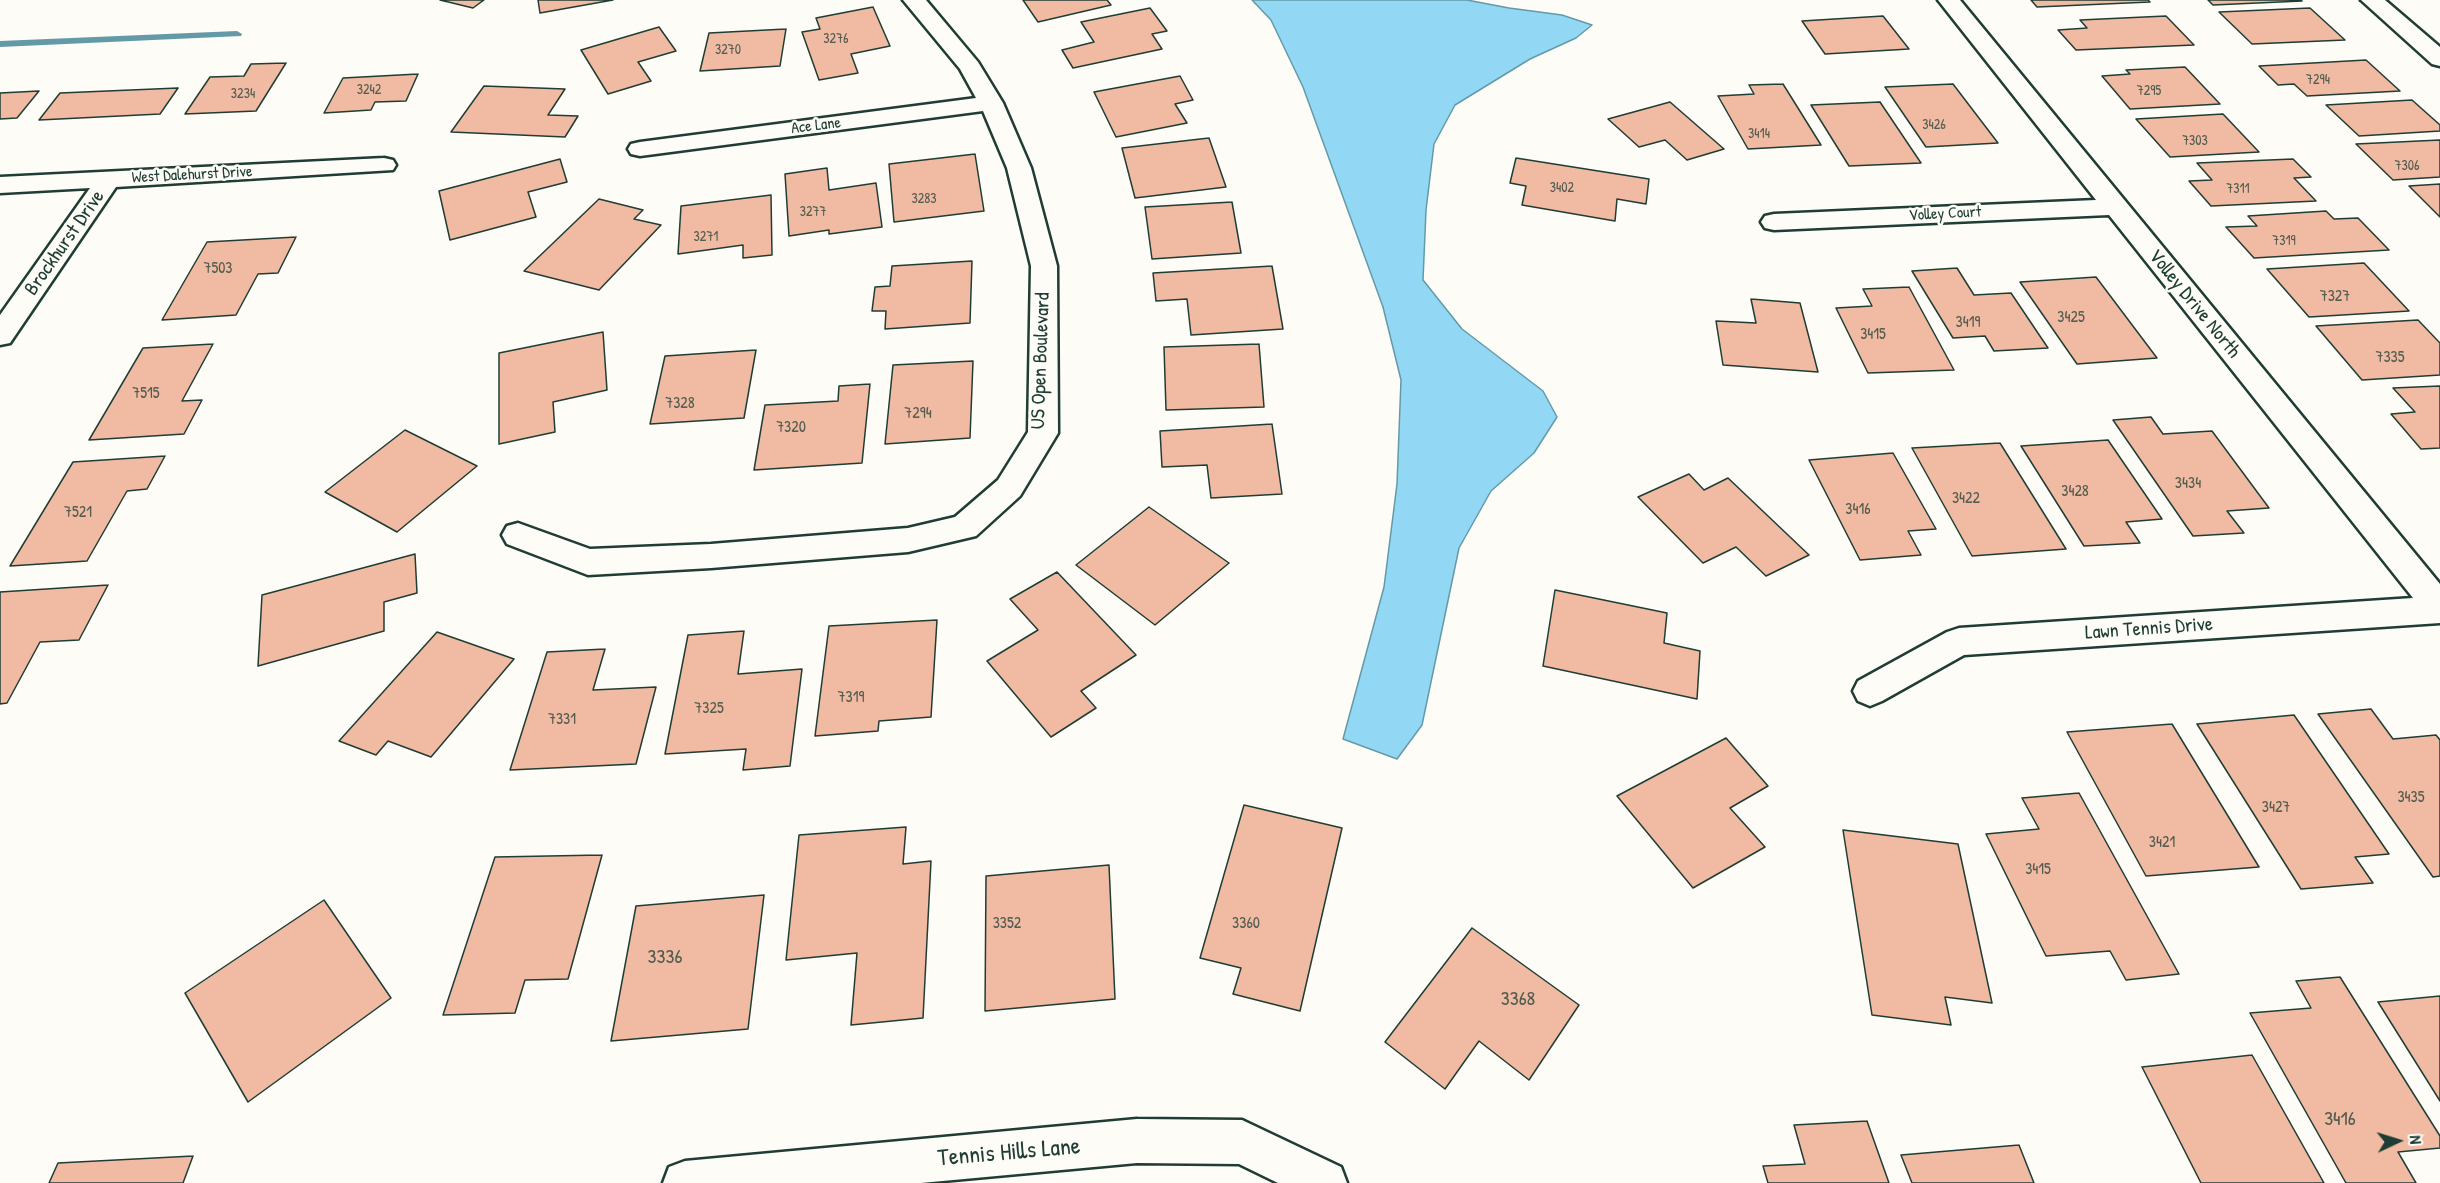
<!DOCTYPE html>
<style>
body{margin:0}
#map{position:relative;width:2440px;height:1183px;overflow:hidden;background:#fdfcf7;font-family:"Patrick Hand",sans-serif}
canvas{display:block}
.north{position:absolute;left:2368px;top:1111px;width:60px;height:60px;-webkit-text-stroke:4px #fdfcf7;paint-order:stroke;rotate:86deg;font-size:16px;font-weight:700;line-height:24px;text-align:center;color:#1f3d34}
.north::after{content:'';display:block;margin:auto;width:21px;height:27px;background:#1f3d34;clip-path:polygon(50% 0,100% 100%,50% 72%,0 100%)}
</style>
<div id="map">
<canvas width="2440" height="1183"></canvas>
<div class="north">N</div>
</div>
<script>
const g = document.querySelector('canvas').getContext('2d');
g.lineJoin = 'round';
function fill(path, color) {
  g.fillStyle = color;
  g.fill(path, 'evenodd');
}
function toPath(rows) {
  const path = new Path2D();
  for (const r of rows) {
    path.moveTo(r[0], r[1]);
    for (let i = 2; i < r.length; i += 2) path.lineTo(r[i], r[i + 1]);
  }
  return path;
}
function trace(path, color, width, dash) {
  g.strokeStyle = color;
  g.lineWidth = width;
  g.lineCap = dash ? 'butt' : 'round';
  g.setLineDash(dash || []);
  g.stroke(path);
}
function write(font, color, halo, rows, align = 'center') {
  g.font = font + ' "Patrick Hand",sans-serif';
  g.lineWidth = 5;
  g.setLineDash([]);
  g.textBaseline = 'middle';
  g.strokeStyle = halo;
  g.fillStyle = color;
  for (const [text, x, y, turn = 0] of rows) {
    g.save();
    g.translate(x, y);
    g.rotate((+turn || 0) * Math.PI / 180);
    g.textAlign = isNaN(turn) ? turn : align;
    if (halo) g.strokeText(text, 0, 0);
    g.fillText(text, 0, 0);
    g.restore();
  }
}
const water = toPath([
 [1252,0,1467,0,1509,8,1562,15,1592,25,1576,38,1530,59,1455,105,1434,144,1426,210,1423,280,1462,329,1543,391,1557,417,1534,453,1491,491,1459,548,1422,725,1397,759,1343,739,1384,587,1397,484,1401,380,1383,307,1303,87,1271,20,1252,0]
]);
fill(water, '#92d8f4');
trace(water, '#649aa7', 1.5);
fill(toPath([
 [237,31,242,34,241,36,0,47,0,41,237,31]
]), '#649aa7');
const building = toPath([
 [440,0,484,0,473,8,440,0],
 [538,0,613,0,540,13,538,0],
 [1023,0,1107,0,1111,5,1038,22,1023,0],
 [2031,0,2148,0,2150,2,2037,7,2031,0],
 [2208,0,2301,0,2302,1,2213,5,2208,0],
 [873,7,890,46,851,54,858,73,819,80,802,32,820,29,816,18,873,7],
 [1150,8,1167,31,1152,34,1162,49,1073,68,1062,50,1094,42,1081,22,1150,8],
 [2310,8,2345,40,2252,44,2219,12,2310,8],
 [1883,16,1909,49,1825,54,1802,21,1883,16],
 [2166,16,2194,45,2076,50,2058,30,2087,28,2080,20,2166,16],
 [659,27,676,51,638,62,651,81,608,94,581,50,659,27],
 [786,29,780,66,700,71,709,33,786,29],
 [2366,60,2400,91,2307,96,2294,84,2278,85,2259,66,2366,60],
 [286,63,256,111,185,114,210,77,244,76,251,64,286,63],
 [2185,67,2220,104,2130,109,2102,76,2130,74,2126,70,2185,67],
 [418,74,406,101,375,102,371,110,324,113,343,78,418,74],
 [1180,76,1193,100,1175,104,1187,123,1116,137,1094,92,1180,76],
 [1783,84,1821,145,1748,149,1718,96,1754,94,1749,85,1783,84],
 [1953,84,1998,143,1926,147,1885,87,1953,84],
 [484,86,565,89,548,115,578,116,565,137,451,132,484,86],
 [178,88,160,114,39,120,60,93,178,88],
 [39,91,17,118,0,119,0,93,39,91],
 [2412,100,2440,125,2440,131,2359,136,2326,105,2412,100],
 [1670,102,1724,149,1687,160,1665,140,1639,147,1608,119,1670,102],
 [1880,102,1921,163,1849,166,1811,105,1880,102],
 [2223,114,2259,152,2170,157,2136,119,2223,114],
 [1209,138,1226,187,1135,198,1122,148,1209,138],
 [2440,140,2440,177,2393,180,2356,144,2440,140],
 [975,154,984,211,894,222,889,164,975,154],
 [1516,158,1649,179,1646,204,1617,199,1615,221,1522,205,1526,186,1510,183,1516,158],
 [560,159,567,182,528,192,536,217,450,240,439,191,560,159],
 [2293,159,2311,177,2294,178,2316,201,2211,206,2189,181,2212,180,2197,163,2293,159],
 [827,168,829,190,876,183,882,227,829,234,829,230,789,236,785,174,827,168],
 [2440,184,2440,217,2409,186,2440,184],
 [771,195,772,255,743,258,743,245,678,254,681,206,771,195],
 [599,199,643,210,634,219,661,225,599,290,524,271,599,199],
 [1232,202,1241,253,1152,259,1145,207,1232,202],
 [2326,211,2334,219,2358,218,2389,250,2254,258,2226,227,2257,226,2248,216,2326,211],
 [296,237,278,273,258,274,236,315,162,320,207,242,296,237],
 [972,261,970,323,885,329,886,311,872,311,875,287,890,286,892,266,972,261],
 [2364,263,2409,311,2309,317,2267,269,2364,263],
 [1272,266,1283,329,1191,335,1187,299,1156,301,1153,273,1272,266],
 [1957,268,1974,295,2011,293,2048,348,1994,351,1985,336,1953,338,1912,271,1957,268],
 [2096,277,2157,358,2077,364,2020,282,2096,277],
 [1909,287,1954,370,1868,373,1836,308,1872,306,1863,289,1909,287],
 [1751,299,1800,303,1818,372,1723,365,1716,321,1756,323,1751,299],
 [2418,320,2440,343,2440,375,2362,380,2316,326,2418,320],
 [603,332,607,390,553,402,555,432,499,444,499,353,603,332],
 [213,344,182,401,202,400,184,434,89,440,143,348,213,344],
 [1259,344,1264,407,1166,410,1164,347,1259,344],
 [756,350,744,418,650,424,665,356,756,350],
 [973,361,970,438,885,444,893,365,973,361],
 [870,384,862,463,754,470,765,405,838,401,839,386,870,384],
 [2440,386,2440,448,2421,449,2391,414,2415,412,2393,388,2440,386],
 [2151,417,2163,434,2212,431,2269,508,2227,511,2244,533,2193,536,2113,420,2151,417],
 [1272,424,1282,494,1211,498,1207,465,1162,467,1160,431,1272,424],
 [405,430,477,466,397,532,325,492,405,430],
 [2108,440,2162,519,2126,522,2140,543,2084,546,2021,446,2108,440],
 [2000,443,2066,549,1972,556,1912,448,2000,443],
 [1893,453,1936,529,1908,531,1921,555,1860,560,1809,460,1893,453],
 [165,456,147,489,127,491,87,561,10,566,73,462,165,456],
 [1689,474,1704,490,1728,478,1809,555,1766,576,1736,547,1703,563,1638,497,1689,474],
 [1149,507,1229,563,1155,625,1076,565,1149,507],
 [415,554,417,593,384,602,384,631,258,666,262,595,415,554],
 [1057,572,1136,655,1081,691,1096,708,1051,737,987,661,1038,630,1010,599,1057,572],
 [108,585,79,640,40,642,7,703,0,704,0,592,108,585],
 [1555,590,1667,613,1664,643,1700,651,1697,699,1543,666,1555,590],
 [937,620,931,717,879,721,878,731,815,736,829,626,937,620],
 [744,631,738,674,802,669,790,766,743,770,746,749,665,754,688,635,744,631],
 [437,632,514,659,431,757,388,741,376,755,339,741,437,632],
 [605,649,593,690,656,687,636,764,510,770,547,652,605,649],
 [2371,709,2393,739,2436,735,2440,740,2440,876,2433,877,2318,714,2371,709],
 [2294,715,2389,854,2355,857,2373,883,2301,889,2197,724,2294,715],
 [2172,724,2259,867,2146,876,2067,732,2172,724],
 [1726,738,1768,786,1730,808,1765,847,1693,888,1617,796,1726,738],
 [2079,793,2179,974,2126,980,2110,951,2046,956,1986,834,2039,829,2022,798,2079,793],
 [1244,805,1342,828,1300,1011,1233,994,1241,968,1200,958,1244,805],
 [906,827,903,864,931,861,923,1018,851,1025,857,953,786,960,799,835,906,827],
 [1843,830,1958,844,1992,1003,1945,997,1951,1025,1872,1015,1843,830],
 [602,855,568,979,525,980,515,1013,443,1015,495,857,602,855],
 [1109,865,1115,999,985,1011,986,876,1109,865],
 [764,895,748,1029,611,1041,636,906,764,895],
 [324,900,391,998,248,1102,185,993,324,900],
 [1472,928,1579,1005,1529,1080,1479,1041,1445,1089,1385,1042,1472,928],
 [2340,977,2440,1136,2440,1148,2398,1152,2416,1183,2346,1183,2250,1013,2311,1008,2296,981,2340,977],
 [2440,996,2440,1101,2378,1002,2440,996],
 [2252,1055,2324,1183,2201,1183,2142,1067,2252,1055],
 [1867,1121,1889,1183,1768,1183,1763,1166,1805,1164,1794,1125,1867,1121],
 [2019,1145,2034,1183,1912,1183,1901,1155,2019,1145],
 [193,1156,183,1183,49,1183,58,1163,193,1156]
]);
fill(building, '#f0bba2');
trace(building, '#1f3d34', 1.5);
const street = toPath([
 [903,0,926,0,978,62,1003,103,1031,168,1057,266,1058,433,1020,496,976,536,908,552,711,568,588,575,507,544,502,535,507,526,518,523,590,549,711,544,908,528,955,517,998,480,1028,432,1031,266,1007,168,983,111,640,156,631,154,628,149,631,144,640,142,976,98,960,69,903,0],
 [1938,0,1960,0,2440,584,2440,623,1964,655,1882,701,1870,706,1858,701,1853,691,1858,681,1947,632,1959,628,2413,598,2109,215,1774,230,1765,228,1761,222,1765,216,1774,214,2096,200,1938,0],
 [2361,0,2385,0,2440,47,2440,66,2432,64,2361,0],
 [384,158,393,160,396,165,393,170,116,187,10,343,0,345,0,315,90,188,0,193,0,177,384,158],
 [1137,1119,1242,1120,1341,1167,1347,1183,1278,1183,1239,1164,1137,1163,921,1183,663,1183,669,1167,685,1161,1137,1119]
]);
trace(street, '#1f3d34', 5);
fill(street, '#fdfcf7');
write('14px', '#535c50', null, [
 ["3276",836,39],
 ["3270",728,50],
 ["7294",2318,80],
 ["3242",369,90],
 ["7295",2149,91],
 ["3234",243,94],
 ["3426",1934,125],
 ["3414",1759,134],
 ["7303",2195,141],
 ["7306",2407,166],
 ["3402",1562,188],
 ["7311",2238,189],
 ["3283",924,199],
 ["3277",813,212],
 ["3271",706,237],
 ["7319",2284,241]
]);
write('16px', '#1f3d34', '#fdfcf7', [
 ["Ace Lane",816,126,-7],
 ["West Dalehurst Drive",192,175,-3],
 ["Volley Court",1945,214,-3]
]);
write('16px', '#535c50', null, [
 ["7503",218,269],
 ["7327",2335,297],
 ["3425",2071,318],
 ["3419",1968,323],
 ["3415",1873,335],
 ["7335",2390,358],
 ["7515",146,394],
 ["7328",680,404],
 ["7294",918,414],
 ["7320",791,428],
 ["3434",2188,484],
 ["3428",2075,492],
 ["3422",1966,499],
 ["3416",1858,510],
 ["7521",78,513],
 ["7319",851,698],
 ["7325",709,709],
 ["7331",562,720],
 ["3435",2411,798],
 ["3427",2276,808],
 ["3421",2162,843],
 ["3415",2038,870],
 ["3352",1007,924],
 ["3360",1246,924]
]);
write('20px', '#1f3d34', '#fdfcf7', [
 ["Brockhurst Drive",65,243,-55],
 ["Volley Drive North",2194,304,51],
 ["US Open Boulevard",1041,361,-88],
 ["Lawn Tennis Drive",2149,629,-4]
]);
write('20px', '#535c50', null, [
 ["3336",665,958],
 ["3368",1518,1000],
 ["3416",2340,1120]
]);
write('24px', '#1f3d34', '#fdfcf7', [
 ["Tennis Hills Lane",1009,1153,-5]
]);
</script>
